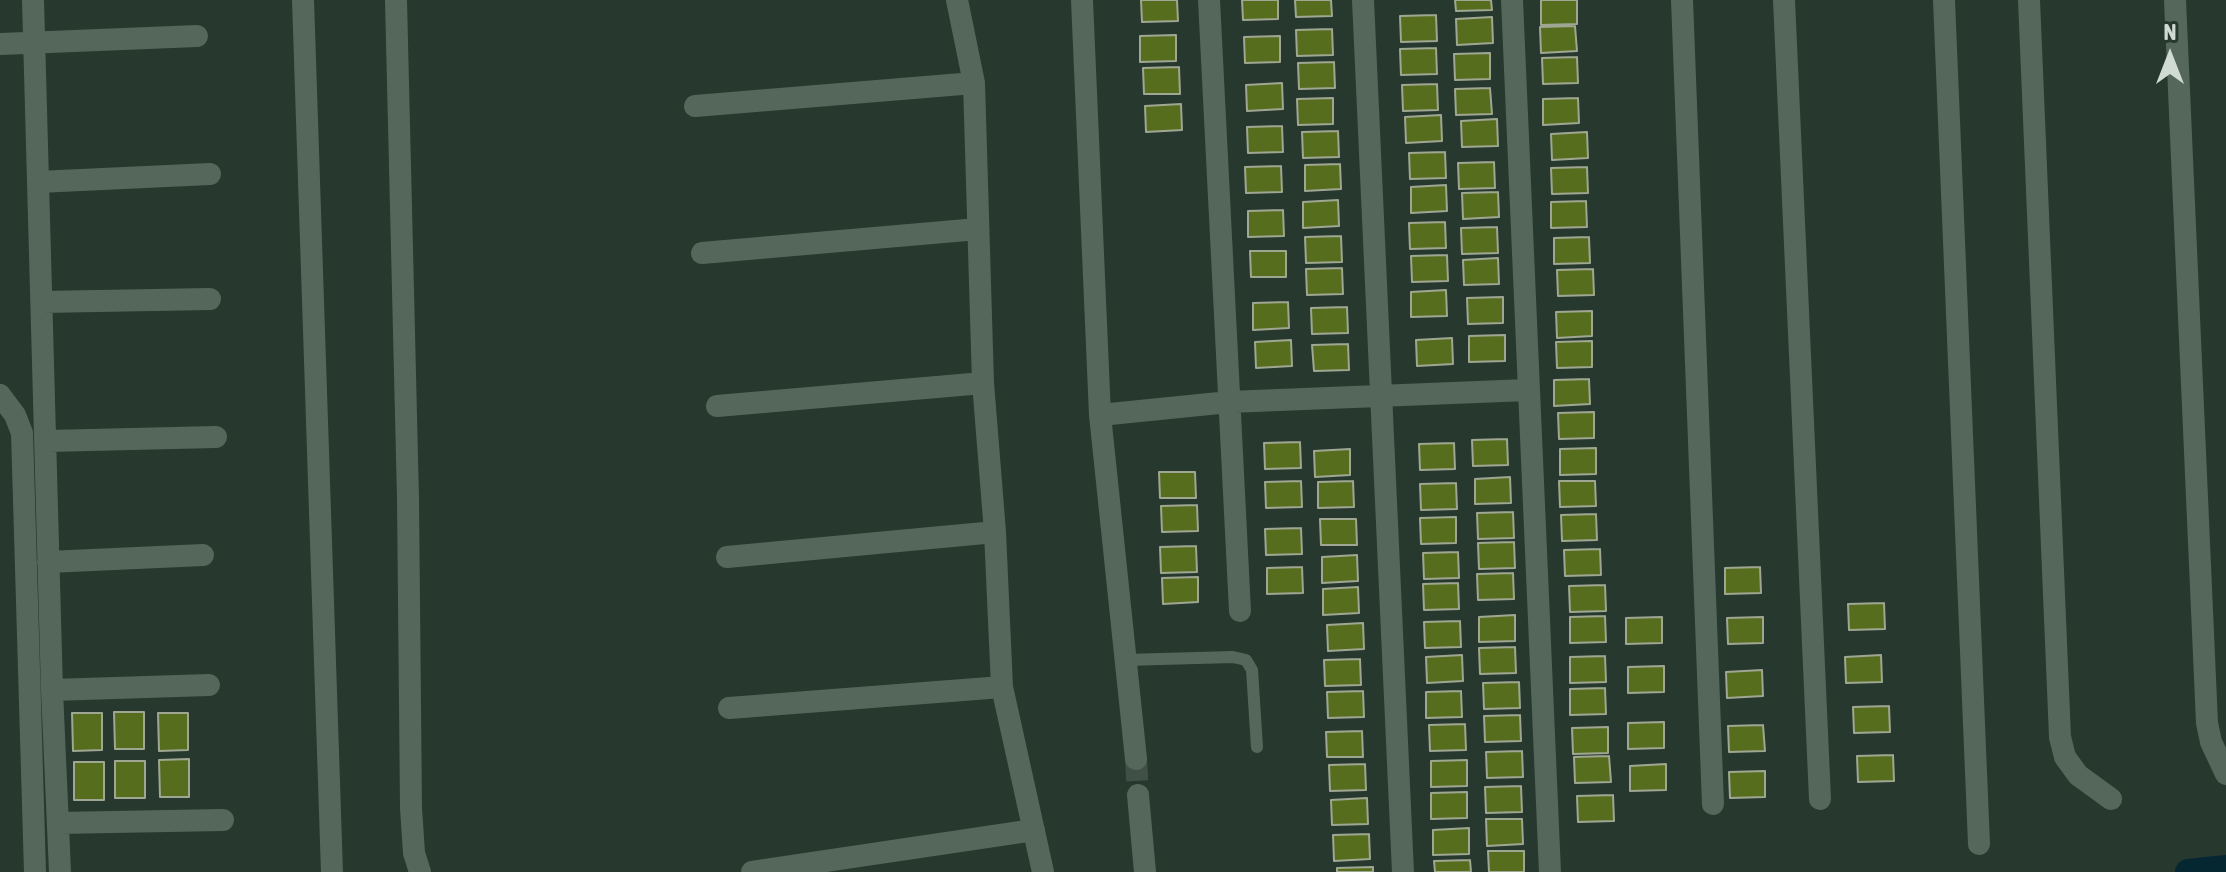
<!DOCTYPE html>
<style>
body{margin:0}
#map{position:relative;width:2226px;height:872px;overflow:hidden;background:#27382e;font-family:"Asap Condensed",sans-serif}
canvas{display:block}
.north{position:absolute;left:2130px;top:16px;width:80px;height:80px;-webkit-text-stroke:6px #27382e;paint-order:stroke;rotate:0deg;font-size:22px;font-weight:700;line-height:32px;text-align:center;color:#d0dbd4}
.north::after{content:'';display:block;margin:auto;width:28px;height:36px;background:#d0dbd4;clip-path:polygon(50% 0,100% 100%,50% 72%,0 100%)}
</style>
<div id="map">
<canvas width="2226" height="872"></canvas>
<div class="north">N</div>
</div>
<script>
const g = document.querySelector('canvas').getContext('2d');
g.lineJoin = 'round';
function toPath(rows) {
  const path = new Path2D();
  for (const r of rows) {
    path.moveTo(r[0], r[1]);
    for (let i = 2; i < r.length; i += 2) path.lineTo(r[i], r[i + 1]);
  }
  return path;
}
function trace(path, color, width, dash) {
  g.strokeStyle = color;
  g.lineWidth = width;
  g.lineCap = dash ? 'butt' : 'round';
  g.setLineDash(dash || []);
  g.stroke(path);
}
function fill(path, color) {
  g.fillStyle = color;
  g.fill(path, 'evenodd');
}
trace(toPath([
 [2188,872,2226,868]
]), '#052732', 26);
const building = toPath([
 [1141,0,1177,0,1178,21,1142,22,1141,0],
 [1242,0,1278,0,1278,19,1243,20,1242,0],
 [1295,0,1331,0,1332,16,1296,17,1295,0],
 [1455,0,1491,0,1492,10,1456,11,1455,0],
 [1541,0,1577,0,1577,24,1541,25,1541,0],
 [1436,15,1437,41,1401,42,1400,16,1436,15],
 [1492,17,1493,43,1457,45,1456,19,1492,17],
 [1575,26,1577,51,1541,53,1540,27,1575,26],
 [1332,29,1333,55,1297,56,1296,30,1332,29],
 [1176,35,1176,61,1140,62,1140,36,1176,35],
 [1280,36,1280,62,1245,63,1244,37,1280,36],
 [1436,48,1437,74,1401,75,1400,49,1436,48],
 [1490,53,1490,79,1455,80,1454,54,1490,53],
 [1577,57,1578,83,1543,84,1542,58,1577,57],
 [1334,62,1335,88,1299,89,1298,63,1334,62],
 [1179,67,1180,94,1144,94,1143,68,1179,67],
 [1282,83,1283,109,1247,111,1246,85,1282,83],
 [1437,84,1438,110,1403,111,1402,85,1437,84],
 [1490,88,1492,114,1456,115,1455,89,1490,88],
 [1333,98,1333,124,1298,125,1297,99,1333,98],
 [1578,98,1579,123,1543,125,1543,99,1578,98],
 [1181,104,1182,130,1146,132,1145,106,1181,104],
 [1441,115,1442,141,1406,143,1405,117,1441,115],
 [1497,119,1498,146,1462,147,1461,121,1497,119],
 [1282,126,1283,152,1248,153,1247,127,1282,126],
 [1338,131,1339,157,1303,158,1302,132,1338,131],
 [1587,132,1588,158,1552,160,1551,134,1587,132],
 [1445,152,1446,178,1410,179,1409,153,1445,152],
 [1494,162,1495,188,1459,189,1458,163,1494,162],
 [1340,164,1341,189,1305,191,1305,165,1340,164],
 [1281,166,1282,192,1246,193,1245,167,1281,166],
 [1587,167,1588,193,1552,194,1551,168,1587,167],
 [1446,185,1447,211,1411,213,1411,187,1446,185],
 [1498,192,1499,217,1463,219,1462,193,1498,192],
 [1338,200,1339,226,1303,228,1303,202,1338,200],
 [1586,201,1587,227,1551,228,1551,202,1586,201],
 [1283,210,1284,236,1248,237,1248,211,1283,210],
 [1445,222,1446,248,1410,249,1409,223,1445,222],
 [1497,227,1498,253,1462,254,1461,228,1497,227],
 [1341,236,1342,262,1306,263,1305,237,1341,236],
 [1589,237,1590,263,1554,264,1554,238,1589,237],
 [1250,251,1286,251,1286,277,1251,277,1250,251],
 [1447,255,1448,281,1412,282,1411,256,1447,255],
 [1498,258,1499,284,1464,285,1463,260,1498,258],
 [1342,268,1343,294,1307,295,1306,269,1342,268],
 [1593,269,1594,295,1558,296,1557,270,1593,269],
 [1446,290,1447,316,1411,317,1411,292,1446,290],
 [1503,297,1503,323,1468,324,1467,298,1503,297],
 [1288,302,1289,328,1253,330,1253,303,1288,302],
 [1347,307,1348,333,1312,334,1311,308,1347,307],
 [1592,311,1592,336,1557,338,1556,312,1592,311],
 [1505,335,1505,361,1469,362,1469,336,1505,335],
 [1452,338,1453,364,1417,366,1416,340,1452,338],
 [1291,340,1292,366,1256,368,1255,342,1291,340],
 [1592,341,1592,367,1557,368,1556,342,1592,341],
 [1348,344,1349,370,1314,371,1312,345,1348,344],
 [1589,379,1590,404,1554,406,1554,380,1589,379],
 [1594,412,1594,438,1559,439,1558,413,1594,412],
 [1507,439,1508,465,1473,466,1472,440,1507,439],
 [1300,442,1301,468,1265,469,1264,443,1300,442],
 [1454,443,1455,469,1420,470,1419,444,1454,443],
 [1596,448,1596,474,1560,475,1560,449,1596,448],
 [1350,449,1350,475,1315,477,1314,451,1350,449],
 [1159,472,1195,472,1196,498,1160,498,1159,472],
 [1510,477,1511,503,1475,504,1475,479,1510,477],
 [1301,481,1302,507,1266,508,1265,482,1301,481],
 [1353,481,1354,507,1318,508,1318,482,1353,481],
 [1559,481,1595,481,1596,506,1560,507,1559,481],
 [1456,483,1457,509,1421,510,1420,484,1456,483],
 [1197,505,1198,531,1162,532,1161,506,1197,505],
 [1513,512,1514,538,1478,539,1477,513,1513,512],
 [1596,514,1597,540,1562,541,1561,515,1596,514],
 [1456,517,1456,543,1421,544,1420,518,1456,517],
 [1320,519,1356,519,1357,545,1321,545,1320,519],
 [1301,528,1302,554,1266,555,1265,529,1301,528],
 [1514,542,1515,568,1479,569,1478,543,1514,542],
 [1196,546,1197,572,1161,573,1160,547,1196,546],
 [1600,549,1601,575,1565,576,1564,550,1600,549],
 [1458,552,1459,578,1424,579,1423,553,1458,552],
 [1357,555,1358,581,1322,583,1322,557,1357,555],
 [1302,567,1303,593,1267,594,1267,568,1302,567],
 [1760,567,1761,593,1725,594,1725,568,1760,567],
 [1513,573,1514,599,1478,600,1477,574,1513,573],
 [1198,577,1198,602,1163,604,1162,578,1198,577],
 [1458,583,1459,609,1424,610,1423,584,1458,583],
 [1605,585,1606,611,1570,612,1569,586,1605,585],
 [1358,587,1359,613,1323,615,1323,589,1358,587],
 [1884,603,1885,629,1849,630,1848,604,1884,603],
 [1515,615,1515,641,1479,642,1479,617,1515,615],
 [1605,616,1606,642,1570,643,1570,617,1605,616],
 [1662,617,1662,643,1626,644,1626,618,1662,617],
 [1763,617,1763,643,1728,644,1727,618,1763,617],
 [1460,621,1461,647,1425,648,1424,622,1460,621],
 [1363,623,1364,649,1328,651,1327,625,1363,623],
 [1515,647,1516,673,1480,674,1479,648,1515,647],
 [1462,655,1463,681,1427,683,1426,657,1462,655],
 [1881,655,1882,682,1846,683,1845,657,1881,655],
 [1605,656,1606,682,1570,683,1570,657,1605,656],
 [1360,659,1361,685,1325,686,1324,660,1360,659],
 [1664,666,1664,692,1628,693,1628,667,1664,666],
 [1762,670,1763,696,1727,698,1726,672,1762,670],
 [1519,682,1520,708,1484,709,1483,683,1519,682],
 [1605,688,1606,714,1570,715,1570,689,1605,688],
 [1363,691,1364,717,1328,718,1327,692,1363,691],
 [1461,691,1462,717,1426,718,1426,692,1461,691],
 [1889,706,1890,732,1854,733,1853,707,1889,706],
 [114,712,144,712,144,749,115,749,114,712],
 [72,713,102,713,102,750,73,751,72,713],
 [158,713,188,713,188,750,159,751,158,713],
 [1520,715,1521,741,1485,742,1484,716,1520,715],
 [1664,722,1664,748,1628,749,1628,723,1664,722],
 [1465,724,1466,750,1430,751,1429,725,1465,724],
 [1763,725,1765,751,1729,752,1728,726,1763,725],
 [1608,727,1608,753,1573,754,1572,728,1608,727],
 [1362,731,1363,757,1327,757,1326,732,1362,731],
 [1522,751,1523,777,1487,778,1486,752,1522,751],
 [1893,755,1894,781,1858,782,1857,756,1893,755],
 [1609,756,1611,782,1575,783,1574,757,1609,756],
 [189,759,189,797,160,797,159,760,189,759],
 [1467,760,1467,786,1431,787,1431,761,1467,760],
 [115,761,145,761,145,798,115,798,115,761],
 [74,762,104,762,104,800,74,800,74,762],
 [1365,764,1366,790,1330,791,1329,765,1365,764],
 [1666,764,1666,790,1630,791,1630,766,1666,764],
 [1765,771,1765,797,1730,798,1729,772,1765,771],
 [1521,786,1522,812,1486,813,1485,787,1521,786],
 [1467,792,1467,818,1431,819,1431,793,1467,792],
 [1613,795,1614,821,1578,822,1577,796,1613,795],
 [1367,798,1368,824,1332,825,1331,800,1367,798],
 [1486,819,1522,819,1523,844,1487,846,1486,819],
 [1469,828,1469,854,1433,855,1433,830,1469,828],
 [1369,834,1370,859,1334,861,1333,835,1369,834],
 [1488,851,1524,851,1524,872,1489,872,1488,851],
 [1470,860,1471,872,1435,872,1434,861,1470,860],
 [1373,867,1373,872,1337,872,1337,868,1373,867]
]);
fill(building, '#576d1e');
trace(building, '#9fa793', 2);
trace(toPath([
 [1136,759,1138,795]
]), '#405047', 22, [22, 11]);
trace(toPath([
 [1125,660,1233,657,1246,660,1252,670,1257,747]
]), '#55675b', 12);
trace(toPath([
 [33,0,52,690,209,685],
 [303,0,332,872],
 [396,0,408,498,411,808,414,853,420,872],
 [957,0,974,83,983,383,995,532,1002,687,1043,872],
 [1082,0,1100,415,1136,759],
 [1209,0,1240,611],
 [1363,0,1403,872],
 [1512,0,1550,872],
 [1682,0,1713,804],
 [1784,0,1820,799],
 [1944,0,1979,844],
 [2029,0,2060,737,2065,757,2078,775,2111,799],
 [2175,0,2207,723,2211,742,2226,774],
 [0,44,197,36],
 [695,106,974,83],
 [38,182,210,174],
 [702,253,978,229],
 [42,302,210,299],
 [0,395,15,415,22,433,35,872],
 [717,406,983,383],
 [1100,415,1229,402,1527,390],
 [48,441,216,437],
 [727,557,995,532],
 [48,562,203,555],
 [52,690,60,872],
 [729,708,1002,687],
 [1138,795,1145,872],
 [58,823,223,820],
 [752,872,1034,830]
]), '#55675b', 22);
</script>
